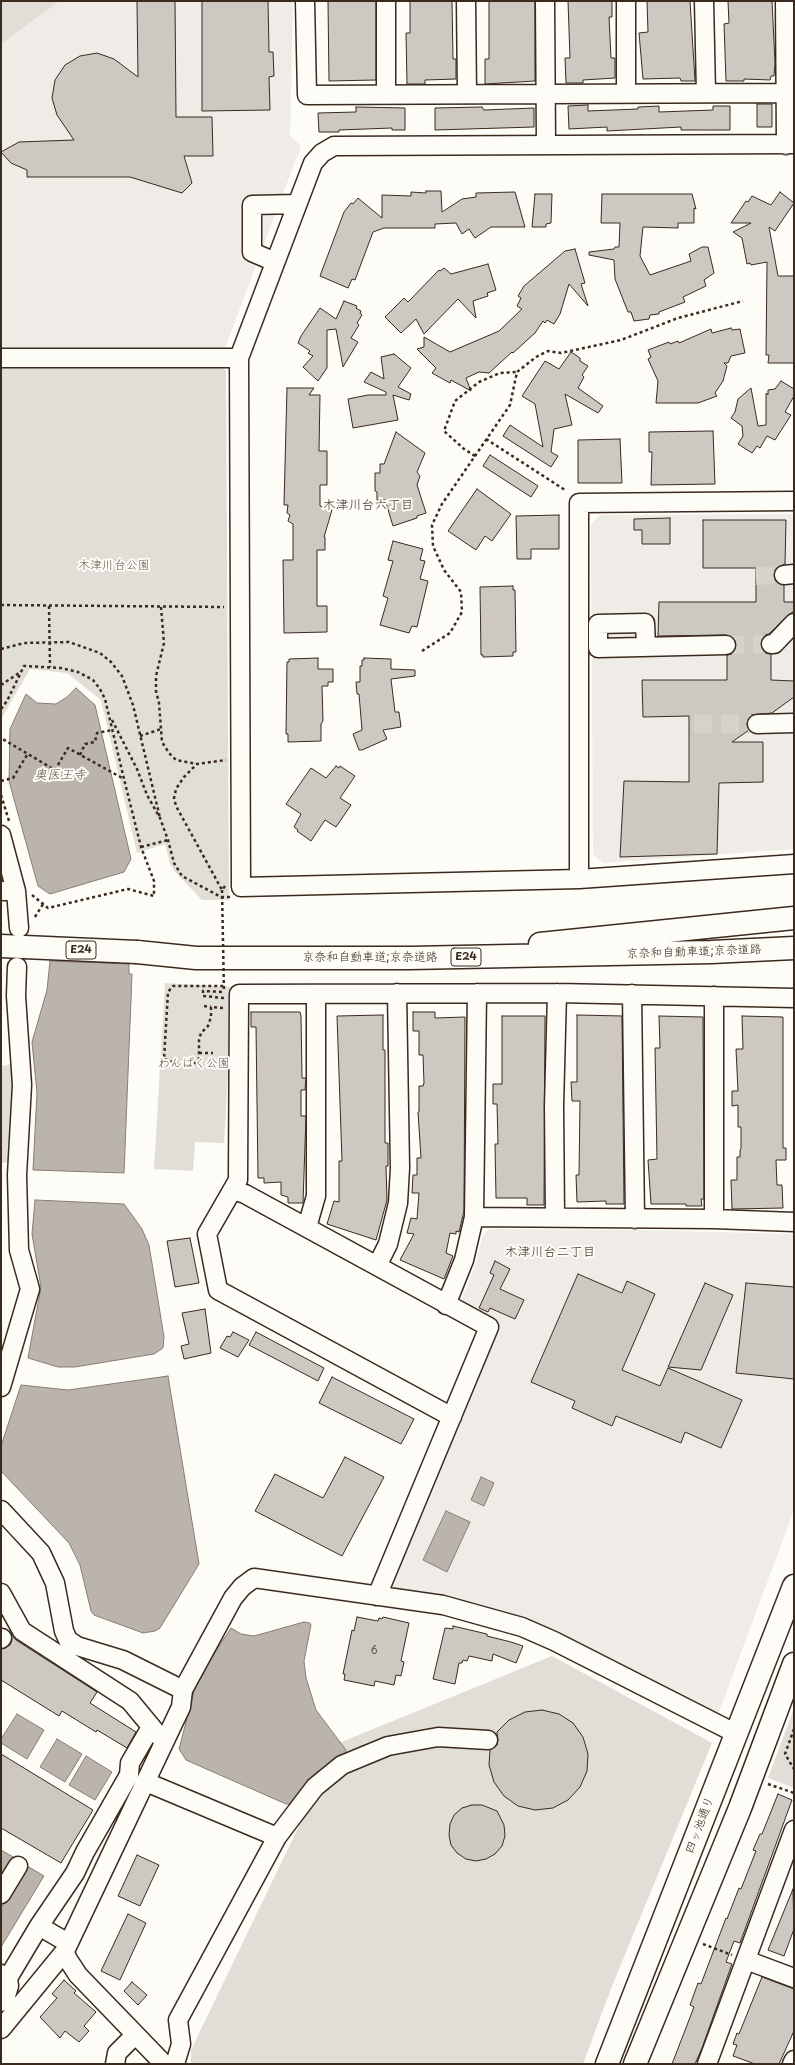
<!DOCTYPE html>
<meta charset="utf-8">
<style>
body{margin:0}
#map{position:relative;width:795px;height:2065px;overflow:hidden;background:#fdfcf7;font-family:"Playpen Sans",sans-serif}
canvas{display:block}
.frame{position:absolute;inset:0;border:2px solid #3b2a1e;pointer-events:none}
</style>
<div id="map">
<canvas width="795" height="2065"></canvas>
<div class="frame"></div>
</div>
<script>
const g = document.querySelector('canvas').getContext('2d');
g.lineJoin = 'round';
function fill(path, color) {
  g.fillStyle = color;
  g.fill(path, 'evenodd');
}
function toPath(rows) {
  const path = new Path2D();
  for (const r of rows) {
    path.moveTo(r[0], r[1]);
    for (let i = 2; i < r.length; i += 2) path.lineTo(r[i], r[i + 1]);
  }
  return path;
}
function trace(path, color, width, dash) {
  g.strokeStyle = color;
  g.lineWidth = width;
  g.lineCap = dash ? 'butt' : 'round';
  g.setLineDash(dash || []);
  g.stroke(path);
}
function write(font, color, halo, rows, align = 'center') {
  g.font = font + ' "Playpen Sans","Klee One",sans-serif';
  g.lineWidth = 4;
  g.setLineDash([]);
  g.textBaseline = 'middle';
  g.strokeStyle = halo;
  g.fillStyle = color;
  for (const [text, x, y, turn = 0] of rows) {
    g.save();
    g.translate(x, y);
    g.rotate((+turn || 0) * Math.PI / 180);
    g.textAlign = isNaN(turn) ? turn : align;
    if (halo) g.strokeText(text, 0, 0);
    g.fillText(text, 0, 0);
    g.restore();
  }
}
fill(toPath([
 [60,1,293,1,290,136,301,146,225,348,222,350,1,352,1,44],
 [794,514,794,849,603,863,593,854,591,525,600,515],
 [490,1229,638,1230,794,1234,794,1510,719,1712,711,1714,554,1629,473,1604,393,1591,389,1584,457,1429,499,1326,498,1323,465,1306,462,1299,475,1266,483,1235]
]), '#efece7');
fill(toPath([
 [1,1,60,1,1,44],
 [218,364,226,370,229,900,202,900,175,872,170,864,165,844,137,853,101,700,67,673,30,669,1,719,1,365],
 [165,983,233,987,224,1143,195,1142,193,1171,154,1169],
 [11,1064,14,1081,10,1162,1,1163,1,1066],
 [552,1656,712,1743,612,1986,583,2064,191,2064,191,2050,339,1743],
 [794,1708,794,1788,768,1778]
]), '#e1ded7');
const water = toPath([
 [76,688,95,705,131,859,124,872,50,894,38,886,9,781,10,729,26,694,37,703,56,704,67,697,76,688],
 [50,961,129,964,129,974,132,974,124,1173,33,1170,37,1093,32,1042,47,990,50,961],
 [35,1200,124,1204,142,1229,149,1245,164,1337,163,1348,154,1354,75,1367,58,1367,28,1358,41,1287,32,1234,35,1200],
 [168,1376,199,1564,160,1628,155,1631,143,1633,94,1615,91,1611,80,1565,69,1543,1,1471,1,1446,21,1385,68,1390,168,1376],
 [481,1477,494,1483,484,1506,471,1500,481,1477],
 [446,1511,470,1522,447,1572,423,1560,446,1511],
 [304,1622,310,1623,311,1625,304,1661,306,1678,316,1710,346,1750,345,1755,337,1762,290,1804,286,1804,186,1760,179,1749,197,1680,231,1628,241,1634,254,1636,304,1622],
 [17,1714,44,1730,27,1759,1,1743,1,1739,17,1714],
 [57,1739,82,1754,65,1782,40,1767,57,1739],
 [86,1756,112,1772,95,1800,69,1785,86,1756],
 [1,1850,15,1858,1,1881,1,1850],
 [27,1866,44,1876,1,1947,1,1908,27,1866]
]);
fill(water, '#bbb4ad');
trace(water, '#887d74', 1);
const building = toPath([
 [137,1,175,1,176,117,212,117,213,156,184,156,192,183,182,193,130,177,27,177,27,170,11,163,1,152,19,142,74,140,57,115,52,98,55,80,65,65,80,56,97,53,114,59,138,77,137,1],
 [202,1,268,1,269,52,273,52,274,76,269,77,270,110,202,111,202,1],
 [328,1,376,1,376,80,329,81,328,1],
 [410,1,452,1,453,59,456,59,456,79,425,80,425,84,407,84,406,33,410,33,410,1],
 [489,1,535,1,535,81,485,84,485,59,489,59,489,1],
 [568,1,612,1,612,17,609,17,611,58,615,58,615,78,583,80,583,83,566,83,565,58,570,58,568,1],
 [647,1,690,1,695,81,681,81,680,78,643,79,639,33,648,32,647,1],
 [728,1,772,1,775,63,774,76,771,76,770,80,744,79,744,81,726,81,724,24,729,23,728,1],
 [757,104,772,104,772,127,757,127,757,104],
 [588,105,588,111,638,109,638,107,659,106,659,112,713,110,713,106,730,106,730,130,681,130,681,127,607,131,607,127,569,129,568,106,588,105],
 [356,107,405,108,405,130,392,130,392,128,339,130,339,132,319,132,318,113,356,112,356,107],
 [482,107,484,110,534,108,534,127,435,130,435,108,482,107],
 [426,191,441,191,442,212,462,199,476,197,476,193,515,192,525,227,491,227,475,238,469,229,462,234,456,223,435,224,435,228,384,228,373,232,355,280,352,279,348,288,320,276,344,212,351,203,353,204,358,198,382,218,382,195,411,196,411,192,426,193,426,191],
 [780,192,794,203,775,231,769,227,778,276,794,276,794,363,768,363,769,355,766,355,767,262,751,265,750,263,747,264,742,238,733,232,751,223,731,223,746,201,748,202,752,196,771,205,780,192],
 [535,194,552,194,551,223,546,224,546,227,532,227,535,194],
 [602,194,692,194,696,209,694,208,694,223,678,223,678,228,643,227,640,256,650,275,691,261,689,254,702,247,708,247,714,273,704,280,706,286,683,297,685,302,659,312,659,314,650,315,649,319,634,321,631,312,628,312,615,279,614,260,589,255,589,252,614,249,615,247,619,247,620,223,601,223,602,194],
 [575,249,585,283,581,284,588,306,569,284,560,314,554,324,547,320,545,323,543,321,535,333,513,353,512,352,489,373,479,372,466,378,471,391,451,380,450,383,432,373,436,368,417,349,424,347,424,337,450,352,499,331,522,309,517,306,521,298,518,296,524,286,565,251,575,249],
 [488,264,496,290,487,293,488,296,473,301,476,318,458,299,424,334,416,319,401,333,385,317,404,298,408,302,439,270,440,271,444,268,451,274,488,264],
 [344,301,357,306,356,308,361,311,360,313,362,315,357,323,359,325,351,338,358,342,343,367,336,329,327,330,327,368,318,381,303,367,313,356,308,353,310,351,298,343,301,336,320,308,336,319,344,301],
 [731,328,732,330,740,329,745,353,731,356,728,363,724,363,727,366,723,381,715,393,717,396,698,403,656,403,658,381,648,359,651,357,648,350,669,342,670,344,678,341,679,343,711,329,712,333,731,328],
 [571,352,580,358,580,361,588,366,582,375,584,377,578,388,603,406,598,413,565,394,572,425,554,429,551,452,558,456,551,467,503,436,510,425,543,447,535,404,522,396,545,361,559,369,571,352],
 [394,354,411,368,398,387,411,394,409,400,393,395,398,420,353,428,348,399,368,395,386,395,386,392,364,382,371,372,384,379,381,357,394,354],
 [781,381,794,389,794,396,785,412,791,415,775,440,767,436,760,448,757,446,752,453,738,444,743,436,742,426,731,418,735,412,738,399,751,388,758,426,766,425,766,393,768,395,768,390,775,389,781,381],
 [287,388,314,388,309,395,320,395,319,451,327,451,327,485,320,485,320,506,332,510,324,537,325,537,325,550,317,550,317,606,327,606,327,632,284,633,283,560,293,560,293,524,288,521,290,515,287,513,288,505,284,505,287,388],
 [713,431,715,484,651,485,652,452,649,452,649,432,713,431],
 [396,432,425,453,417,472,420,476,417,485,426,513,417,516,417,518,393,526,385,500,377,500,377,492,375,491,375,473,380,473,380,464,384,464,396,432],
 [620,439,622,483,578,483,578,440,620,439],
 [490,455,538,486,531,497,483,466,490,455],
 [477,489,511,514,492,541,485,536,476,550,448,531,477,489],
 [559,515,559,549,531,549,531,559,517,559,516,516,559,515],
 [670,518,670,544,642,544,642,530,634,530,634,519,670,518],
 [703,520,786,520,785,564,778,567,774,576,776,581,784,585,784,602,794,602,794,611,787,616,769,634,765,635,761,644,765,653,771,654,771,680,794,681,794,697,772,713,751,715,747,724,749,730,732,742,763,742,763,782,719,783,717,854,620,857,624,781,689,782,689,716,643,717,642,680,727,680,727,655,732,654,736,645,735,639,726,635,658,636,659,602,756,602,756,568,703,568,703,520],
 [393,541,423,549,420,560,425,561,420,579,428,581,417,627,412,626,409,633,380,625,388,598,383,596,393,561,388,560,393,541],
 [513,586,513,590,515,590,516,652,513,652,513,656,483,657,483,655,481,655,480,587,513,586],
 [318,658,318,669,333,669,333,682,328,682,328,686,322,686,323,721,321,724,321,741,288,742,288,734,286,734,287,662,289,662,289,659,318,658],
 [364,658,391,659,391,669,415,670,415,676,391,679,395,712,399,712,401,727,383,730,387,739,362,750,359,750,353,734,362,730,359,694,357,694,356,682,360,682,360,666,362,666,362,660,364,660,364,658],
 [336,766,339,768,340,766,355,776,340,798,351,805,336,827,325,820,311,841,297,831,298,830,294,827,301,814,286,804,311,768,326,778,336,766],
 [251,1012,300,1012,301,1016,302,1078,306,1078,305,1090,301,1090,301,1116,306,1116,303,1203,288,1203,288,1197,281,1195,281,1182,264,1183,264,1178,258,1178,256,1027,251,1027,251,1012],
 [413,1012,435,1012,435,1018,465,1017,464,1211,459,1232,456,1231,456,1234,450,1233,446,1253,453,1256,444,1279,400,1260,414,1234,407,1233,411,1218,417,1219,419,1193,412,1193,413,1175,417,1175,417,1158,421,1158,418,1112,419,1112,419,1086,423,1086,424,1083,423,1055,419,1055,419,1031,413,1031,413,1012],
 [383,1015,383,1050,385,1050,385,1143,388,1143,388,1166,386,1166,387,1200,376,1240,327,1224,334,1201,339,1202,339,1161,342,1161,337,1016,383,1015],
 [577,1015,622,1016,624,1204,606,1204,606,1201,577,1202,576,1175,579,1175,580,1101,572,1101,571,1082,577,1082,577,1015],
 [502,1016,545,1016,544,1205,527,1205,527,1198,496,1198,495,1144,498,1144,497,1104,493,1104,493,1084,502,1084,502,1016],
 [659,1016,703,1017,704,1199,701,1199,702,1206,686,1206,686,1204,651,1204,648,1160,657,1159,655,1048,660,1048,659,1016],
 [742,1016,783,1017,783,1148,786,1148,786,1160,776,1160,777,1185,782,1185,783,1208,732,1209,731,1180,737,1180,737,1157,740,1157,740,1150,741,1149,741,1127,738,1127,738,1105,732,1106,732,1091,738,1091,736,1049,743,1049,742,1016],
 [190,1238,199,1283,175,1287,167,1241,190,1238],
 [495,1261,510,1269,500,1289,524,1300,515,1319,490,1308,488,1312,479,1308,494,1275,490,1273,495,1261],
 [578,1274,622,1293,627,1281,655,1294,622,1370,660,1386,668,1368,742,1400,721,1448,685,1432,681,1443,616,1416,612,1426,572,1408,575,1401,531,1382,578,1274],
 [705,1283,733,1295,701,1370,668,1367,705,1283],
 [746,1283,794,1287,794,1379,736,1373,746,1283],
 [205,1309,211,1353,184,1359,181,1346,189,1344,182,1313,205,1309],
 [233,1332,249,1340,238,1357,220,1348,227,1336,230,1337,233,1332],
 [256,1332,324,1368,318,1381,249,1345,256,1332],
 [332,1377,414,1419,401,1444,319,1403,332,1377],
 [345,1457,384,1477,342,1556,255,1511,275,1474,323,1498,345,1457],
 [357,1617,378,1621,379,1618,382,1619,383,1617,409,1623,401,1661,404,1662,401,1676,396,1675,394,1685,375,1681,374,1686,344,1680,345,1674,343,1674,352,1630,354,1631,357,1617],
 [453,1626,487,1634,487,1636,511,1642,523,1646,516,1663,493,1654,492,1661,469,1656,467,1661,463,1660,462,1663,459,1663,455,1684,433,1679,445,1628,453,1629,453,1626],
 [11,1634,16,1640,97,1692,90,1703,136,1732,127,1748,97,1730,96,1732,62,1711,59,1716,1,1680,1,1649,10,1645,12,1640,11,1634],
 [542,1710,559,1714,573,1723,583,1737,588,1754,587,1771,580,1787,568,1800,553,1808,535,1810,518,1806,504,1796,494,1782,489,1765,490,1750,497,1745,498,1740,497,1732,509,1720,525,1712,542,1710],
 [1,1754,93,1810,61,1863,1,1828,1,1754],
 [778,1794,792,1800,740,1943,734,1941,726,1962,732,1964,702,2048,695,2064,672,2064,694,2007,690,2005,698,1983,701,1984,726,1918,727,1919,739,1888,741,1889,756,1851,753,1850,760,1834,762,1834,778,1794],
 [472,1805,482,1805,497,1811,504,1825,505,1836,502,1846,495,1854,486,1859,476,1861,466,1859,457,1853,451,1845,449,1835,450,1824,454,1815,462,1808,472,1805],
 [137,1855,159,1865,140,1906,118,1896,137,1855],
 [793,1889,794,1929,784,1956,768,1950,793,1889],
 [128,1914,146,1923,120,1980,101,1971,128,1914],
 [762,1977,794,1989,794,2031,779,2064,755,2064,733,2056,737,2045,733,2044,737,2033,739,2034,762,1977],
 [64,1980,76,1991,74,1993,96,2012,84,2026,89,2031,79,2042,65,2031,60,2038,40,2017,57,1998,52,1994,64,1980],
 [132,1982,147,1995,138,2005,124,1991,132,1982]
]);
fill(building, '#cdc8c2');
trace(building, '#3b2a1e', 1);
trace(toPath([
 [756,576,784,575],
 [726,645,771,644],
 [694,724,757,724]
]), '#d6d2cc', 18, [18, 9]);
const minor = toPath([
 [305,1,307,95,785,93],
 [386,1,386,94],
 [466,1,467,94],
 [545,1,546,145],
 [626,1,626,93],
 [704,1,706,93],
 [785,1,786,145],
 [794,144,334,146,322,153,313,163,239,358,241,887,579,879,794,864],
 [275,262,252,252,252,205,297,204],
 [1,358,239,358],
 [784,575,794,574],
 [771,644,774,644,794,623],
 [646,647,645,623,598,624,598,648,726,645],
 [757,724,794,723],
 [1,835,16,891],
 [579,879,579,503,794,501],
 [1,891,16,891,19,928],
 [632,994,635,1219],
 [232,1190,245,1194,489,1327,377,1596],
 [474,1217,714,1219,794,1222],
 [555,1217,554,1106,557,993],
 [714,1219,714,996],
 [307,1227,316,1196,316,995],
 [377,1266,388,1244,398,1203,400,1168,397,993],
 [446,1305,464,1260,474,1217,477,993],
 [1,1387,30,1289,19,1250,17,1175,22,1085,16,996,17,967],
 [452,1417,218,1290,207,1234,238,1180,239,994,557,993,794,998],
 [1,1510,41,1553,55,1583,64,1631,68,1640,77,1646,123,1660,183,1690],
 [1,1593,22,1631,130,1701,159,1736],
 [1,1639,2,1638],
 [146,1782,277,1837],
 [1,1894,18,1866],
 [39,1926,75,1873,85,1852,129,1775,130,1763,151,1727],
 [65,1951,67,1958,78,1975,164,2064],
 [746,1960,794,1978],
 [1,1974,8,1978,9,1986,6,1996,1,2002],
 [8,1978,39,1926,68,1943],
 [1,2029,65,1951,181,1707,183,1690,233,1598,242,1587,254,1578,443,1605,522,1627,554,1641,735,1733],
 [115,2064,117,2053,135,2035],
 [175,2064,181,2044,178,2020,277,1837,315,1787,342,1765,388,1746,438,1737,488,1740],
 [707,2064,794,1830],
 [792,2064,794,2060]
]);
const major = toPath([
 [607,2064,794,1586],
 [635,2064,740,1808,794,1664]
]);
const highway = toPath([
 [540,944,794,918],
 [1,946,24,947],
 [137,952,196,958,410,958,711,952,794,948]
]);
trace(minor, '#3b2a1e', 21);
trace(major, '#3b2a1e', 25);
trace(highway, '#3b2a1e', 25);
trace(toPath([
 [486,439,565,490],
 [475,456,464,449,444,431,455,401,479,382,500,373,517,372],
 [1,605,224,607],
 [49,606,50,667],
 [161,607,164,643,156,676,156,691,159,703,162,742,169,753,176,760,197,764],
 [1,649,24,643,69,642,100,653,111,662,122,676,133,705,160,818],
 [422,651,450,633,462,612,461,592,444,570,433,546,432,525,442,504,510,405,517,372,536,357,548,351,561,353,621,340,678,318,743,301],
 [1,685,19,673],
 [1,709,7,701,24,666,61,668,78,672,93,680,100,689,105,699,124,779,68,748,55,770,1,738],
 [112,720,137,769,147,795,160,818,168,840,174,863,182,876,221,897,230,897],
 [140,736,161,729],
 [80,755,85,744,95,742,97,733,112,730],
 [1,781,13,778,27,755],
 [1,795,9,821],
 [141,847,168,840],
 [225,886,222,890,176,806,174,798,176,789,184,777,197,764,226,760],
 [32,895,48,908,128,889,154,896,154,881,141,847,124,779],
 [35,917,43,904],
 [224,998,203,996,203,991,224,992],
 [204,1006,211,1007],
 [223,1008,211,1007,211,1017,208,1026,201,1033,199,1040,199,1060,196,1063,179,1064,164,1059,168,992,173,986,224,986],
 [199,1053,213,1053],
 [794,1729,785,1754,794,1769],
 [768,1784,794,1793],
 [703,1944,732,1955]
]), '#3b2a1e', 2.5, [3, 3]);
trace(minor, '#fdfcf7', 18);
trace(major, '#fdfcf7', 22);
trace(highway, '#fdfcf7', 22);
const highwayBridge = toPath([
 [24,947,137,952]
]);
trace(highwayBridge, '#3b2a1e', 25, []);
trace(toPath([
 [222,890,224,992]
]), '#3b2a1e', 2.5, [3, 3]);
trace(highwayBridge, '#fdfcf7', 22);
write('10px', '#605247', null, [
 ["6",374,1651]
]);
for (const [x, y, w] of [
 [81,950,30],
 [466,957,30]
]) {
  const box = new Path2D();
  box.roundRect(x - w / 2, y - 9, w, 18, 3);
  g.fillStyle = '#fdfcf7';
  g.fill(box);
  trace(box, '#3b2a1e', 1);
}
write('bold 11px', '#3b2a1e', null, [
 ["E24",81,950],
 ["E24",466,957]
]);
write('12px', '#64574c', '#fdfcf7', [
 ["木津川台公園",114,566],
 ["わんぱく公園",194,1064]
]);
write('12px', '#3b2a1e', '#fdfcf7', [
 ["京奈和自動車道;京奈道路",694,952,-2],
 ["京奈和自動車道;京奈道路",370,958],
 ["四ッ池通り",700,1825,-69]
]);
write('13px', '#3b2a1e', '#fdfcf7', [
 ["木津川台六丁目",368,505],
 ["木津川台二丁目",550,1252]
]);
write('italic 13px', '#615349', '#fdfcf7', [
 ["奥医王寺",60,775]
]);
</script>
